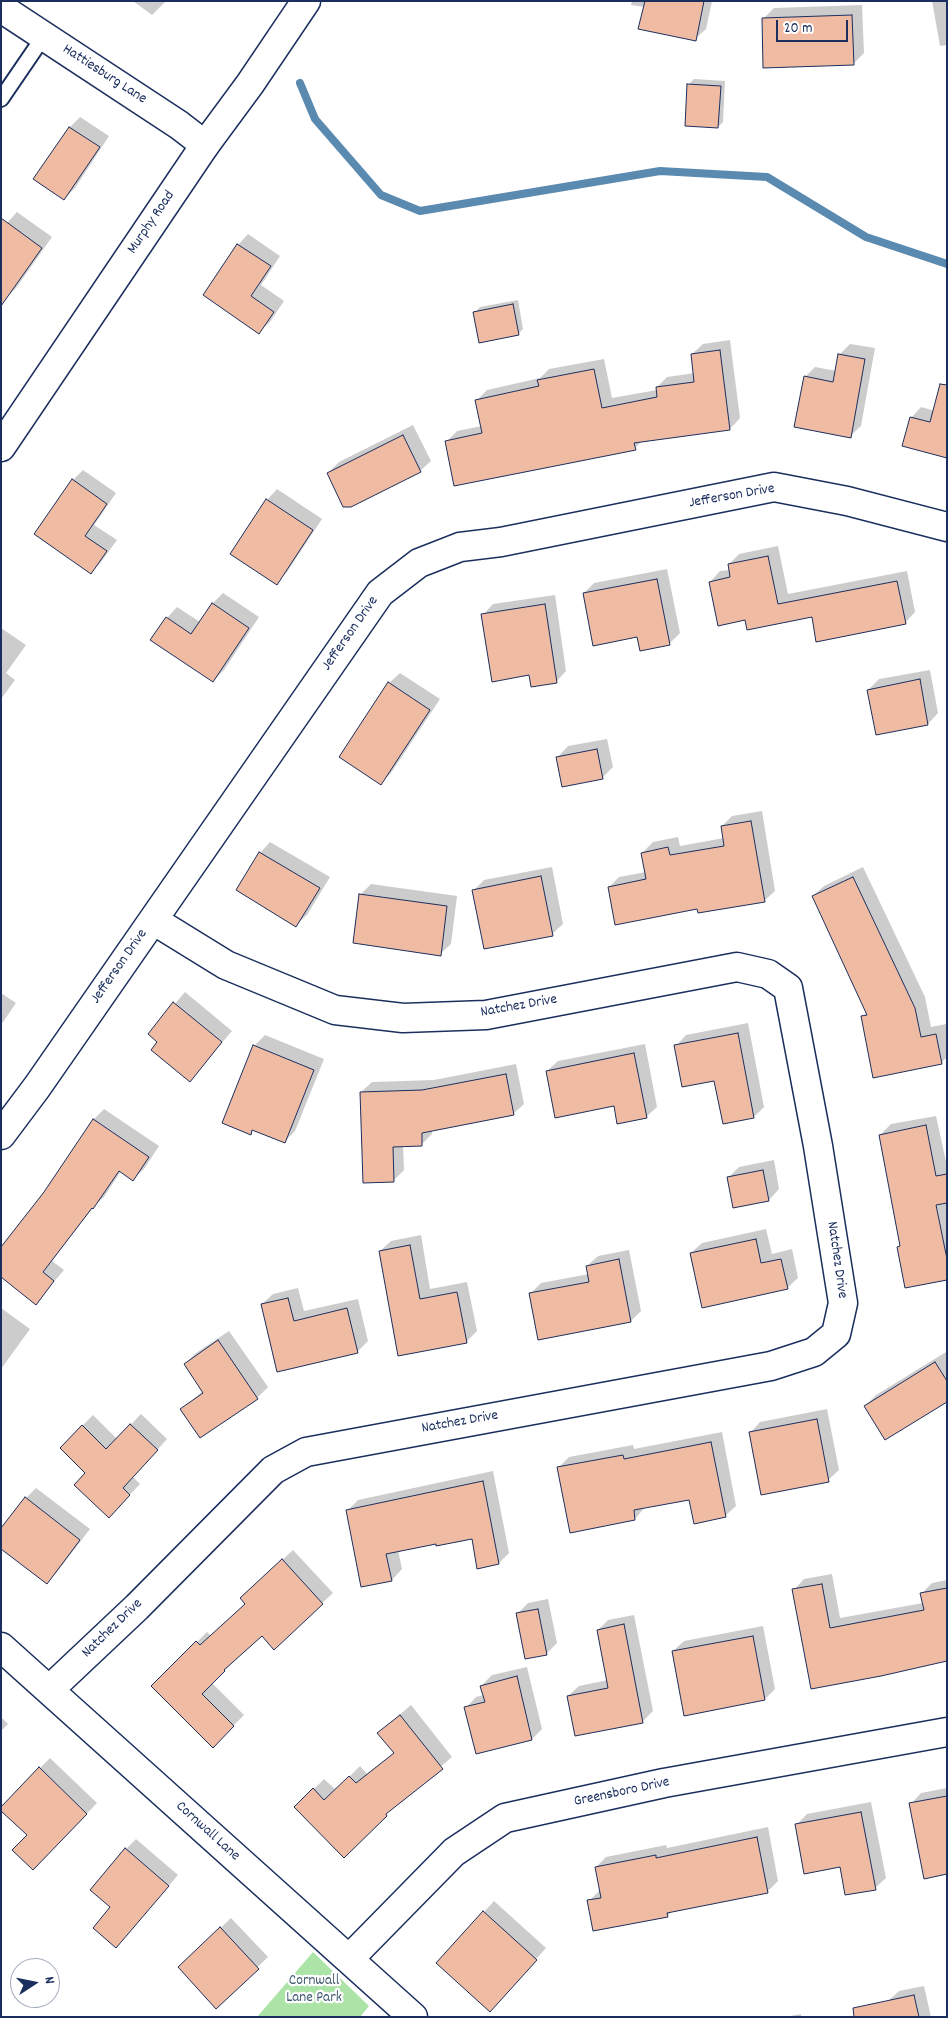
<!DOCTYPE html>
<style>
body{margin:0}
#map{position:relative;width:948px;height:2018px;overflow:hidden;background:#fff;font-family:Dekko,sans-serif}
canvas{display:block}
.frame{position:absolute;inset:0;border:2px solid #1b2f5e;pointer-events:none}
.north{position:absolute;left:10px;top:1958px;width:50px;height:50px;box-sizing:border-box;background:#fff;border:1px solid #a4acbf;border-radius:50%;rotate:79deg;font-size:14px;font-weight:700;line-height:20px;text-align:center;color:#1b2f5e}
.north::after{content:'';display:block;margin:auto;width:18px;height:22px;background:#1b2f5e;clip-path:polygon(50% 0,100% 100%,50% 72%,0 100%)}
.scale{position:absolute;left:776px;top:20px;width:72px;height:22px;box-sizing:border-box;border:2px solid #1b2f5e;border-top:0;padding-left:6px;font-size:15px;line-height:18px;white-space:nowrap;color:#1b2f5e;-webkit-text-stroke:4px #fff;paint-order:stroke}
</style>
<div id="map">
<canvas width="948" height="2018"></canvas>
<div class="frame"></div>
<div class="north">N</div>
<div class="scale">20 m</div>
</div>
<script>
const g = document.querySelector('canvas').getContext('2d');
g.lineJoin = 'round';
function fill(path, color) {
  g.fillStyle = color;
  g.fill(path, 'evenodd');
}
function toPath(rows) {
  const path = new Path2D();
  for (const r of rows) {
    path.moveTo(r[0], r[1]);
    for (let i = 2; i < r.length; i += 2) path.lineTo(r[i], r[i + 1]);
  }
  return path;
}
function trace(path, color, width, dash) {
  g.strokeStyle = color;
  g.lineWidth = width;
  g.lineCap = dash ? 'butt' : 'round';
  g.setLineDash(dash || []);
  g.stroke(path);
}
function write(font, color, halo, rows, align = 'center') {
  g.font = font + ' Dekko,sans-serif';
  g.lineWidth = 4.5;
  g.setLineDash([]);
  g.textBaseline = 'middle';
  g.strokeStyle = halo;
  g.fillStyle = color;
  for (const [text, x, y, turn = 0] of rows) {
    g.save();
    g.translate(x, y);
    g.rotate((+turn || 0) * Math.PI / 180);
    g.textAlign = isNaN(turn) ? turn : align;
    if (halo) g.strokeText(text, 0, 0);
    g.fillText(text, 0, 0);
    g.restore();
  }
}
fill(toPath([
 [313,1952,369,2006,360,2017,257,2017]
]), '#ace4a7');
fill(toPath([
 [133,1,166,1,152,15],
 [632,1,712,1,706,29,695,39,645,7,631,5],
 [932,1,947,1,947,45,940,46],
 [862,5,864,53,853,64,763,19,774,8],
 [694,79,725,81,723,122,718,127,686,125,689,84],
 [80,117,109,136,75,188,64,199,35,179,70,127],
 [17,212,52,237,16,288,6,298,7,223],
 [248,234,280,256,261,285,284,301,270,322,259,332,238,245],
 [518,300,523,329,518,334,475,312,480,307],
 [730,340,740,418,730,429,643,440,635,448,447,441,457,431,482,426,476,401,487,390,540,378,549,369,604,359,612,398,657,390,657,387,667,377,695,373,692,354,703,344],
 [850,344,875,348,861,426,850,436,805,377,815,367,837,371,840,354],
 [921,407,935,411,947,457,911,418],
 [413,425,431,461,420,471,328,473,339,462],
 [83,470,116,493,94,525,117,540,101,562,91,573,73,480],
 [277,489,322,519,287,572,276,583,232,553,267,500],
 [778,546,788,594,907,571,915,612,905,623,812,616,746,619,710,582,720,571,730,570,729,564,739,554],
 [667,569,680,633,669,644,638,635,584,593,594,583],
 [223,593,259,617,224,670,213,681,167,618,177,607,200,622,213,603],
 [555,595,566,671,556,682,530,674,483,615,493,604],
 [1,628,26,645,6,673,15,680,1,699],
 [930,670,938,713,928,724,877,733,868,690,879,679],
 [400,673,440,699,391,773,381,783,389,683],
 [607,739,613,767,602,778,558,757,568,746],
 [762,811,775,891,764,901,698,907,609,887,619,877,646,872,642,853,653,842,678,837,680,846,724,838,722,826,732,816],
 [270,842,330,877,307,915,296,925,260,853],
 [552,867,563,924,552,934,474,890,484,880],
 [863,867,925,997,931,1027,946,1024,947,1057,941,1063,863,1017,867,1013,813,896,824,886],
 [371,884,457,896,451,944,440,954,360,895],
 [185,992,232,1031,190,1080,159,1041,149,1034],
 [1,993,16,1003,1,1025],
 [748,1023,764,1107,754,1117,715,1079,676,1046,686,1035],
 [265,1035,324,1059,295,1131,284,1142,254,1129,250,1133,254,1046],
 [645,1044,657,1107,646,1117,615,1105,547,1071,558,1061],
 [516,1064,524,1104,513,1114,432,1130,432,1134,422,1144,403,1145,404,1170,393,1181,361,1092,372,1082,434,1080],
 [104,1109,159,1146,144,1169,133,1179,121,1171,104,1197,94,1206,52,1261,64,1270,36,1303,45,1193,94,1119],
 [936,1116,947,1166,947,1279,899,1247,901,1245,880,1135,891,1124],
 [774,1160,779,1189,769,1200,734,1206,729,1177,739,1167],
 [766,1229,772,1254,792,1249,798,1278,787,1288,691,1253,702,1243],
 [421,1235,430,1289,467,1282,477,1331,466,1342,399,1354,380,1251,391,1241],
 [629,1250,641,1311,631,1321,530,1294,541,1283,589,1274,587,1266,598,1256],
 [298,1288,304,1311,358,1299,368,1341,357,1352,278,1370,262,1304,273,1294],
 [1,1308,30,1329,1,1369],
 [229,1331,268,1387,257,1398,182,1409,203,1391,185,1364,196,1353],
 [946,1352,947,1400,865,1406,876,1395],
 [827,1409,839,1470,828,1480,750,1433,760,1422],
 [141,1414,167,1439,133,1477,140,1484,119,1506,87,1473,82,1426,93,1415,117,1439],
 [722,1432,736,1506,725,1516,690,1498,645,1507,635,1519,558,1468,569,1457,633,1445,634,1449],
 [493,1471,509,1553,499,1563,473,1538,437,1542,398,1550,402,1569,392,1580,348,1510,358,1500],
 [36,1488,90,1529,57,1572,46,1583,26,1498],
 [293,1550,333,1593,322,1603,262,1634,212,1683,244,1715,213,1746,153,1686,207,1632,211,1636,246,1603,252,1588],
 [832,1574,840,1618,923,1603,921,1594,932,1583,947,1580,947,1660,812,1687,794,1590,804,1579],
 [548,1599,557,1643,546,1654,517,1614,528,1603],
 [634,1615,653,1711,642,1722,568,1696,579,1686,608,1680,598,1630,608,1620],
 [763,1626,775,1689,765,1699,673,1651,684,1641],
 [527,1667,542,1729,532,1739,466,1708,476,1697,484,1695,481,1686,492,1675],
 [411,1705,452,1757,396,1804,344,1857,296,1807,324,1779,336,1790,360,1766,367,1774,395,1752,379,1733],
 [1,1717,8,1724,1,1731],
 [50,1758,97,1803,44,1858,28,1835,40,1768],
 [947,1788,947,1873,911,1804,921,1793],
 [871,1802,886,1878,875,1888,797,1824,807,1814],
 [768,1827,778,1881,768,1891,672,1911,667,1916,589,1901,600,1890,596,1867,606,1857,666,1845,667,1848],
 [136,1839,178,1875,116,1946,126,1849],
 [494,1901,546,1948,500,1999,484,1912],
 [231,1918,268,1957,216,2007,190,1957],
 [924,1986,931,2017,855,2017,888,2001,899,1991],
 [801,2014,801,2017,785,2017]
]), '#0003');
trace(toPath([
 [300,83,315,119,381,195,420,211,660,171,767,177,866,237,947,264]
]), '#5b8ab0', 8);
const building = toPath([
 [645,1,704,1,696,41,638,29,645,1],
 [852,15,854,65,763,68,762,18,852,15],
 [687,84,721,86,718,128,685,126,687,84],
 [69,127,100,147,64,200,33,179,69,127],
 [1,218,42,248,1,306,1,218],
 [237,244,271,266,251,296,274,312,259,334,203,295,237,244],
 [513,304,519,335,479,343,473,312,513,304],
 [720,350,730,430,634,443,636,450,454,486,445,441,482,433,475,400,539,386,537,380,594,369,602,408,657,397,656,387,694,382,691,354,720,350],
 [838,354,865,359,851,438,794,427,804,376,833,382,838,354],
 [940,384,947,385,947,458,902,446,910,417,930,422,940,384],
 [403,435,421,472,351,507,343,507,327,473,403,435],
 [72,479,107,504,85,536,107,551,91,574,34,534,72,479],
 [266,499,313,530,277,585,230,554,266,499],
 [768,556,778,604,897,581,906,624,816,642,812,617,747,630,745,620,718,626,709,582,730,577,728,564,768,556],
 [657,579,670,645,640,651,637,637,593,646,583,593,657,579],
 [212,603,249,628,213,682,150,640,166,617,191,634,212,603],
 [545,604,557,683,531,687,529,675,492,682,481,614,545,604],
 [920,679,928,725,876,735,867,690,920,679],
 [388,682,430,710,381,785,339,757,388,682],
 [597,749,603,779,562,787,556,757,597,749],
 [751,821,765,902,698,913,697,909,615,925,608,887,646,879,641,853,668,847,670,855,724,846,721,826,751,821],
 [259,852,320,888,296,927,236,890,259,852],
 [541,876,553,936,484,949,472,890,541,876],
 [853,877,915,1008,921,1037,936,1034,942,1064,873,1078,861,1016,867,1015,812,896,853,877],
 [359,894,447,906,441,956,353,943,359,894],
 [173,1002,222,1042,190,1082,151,1050,157,1042,148,1034,173,1002],
 [738,1033,754,1118,723,1124,714,1081,682,1087,674,1045,738,1033],
 [253,1045,314,1070,285,1143,252,1130,251,1135,222,1123,253,1045],
 [634,1053,647,1118,617,1124,614,1106,555,1118,546,1071,634,1053],
 [506,1074,514,1115,422,1133,422,1146,393,1147,394,1182,363,1183,360,1092,422,1090,506,1074],
 [93,1119,149,1157,133,1181,119,1171,93,1209,92,1208,43,1272,54,1281,36,1305,1,1277,1,1247,44,1192,93,1119],
 [926,1125,936,1176,947,1174,947,1203,936,1205,947,1259,947,1280,905,1288,897,1247,900,1246,879,1135,926,1125],
 [763,1170,769,1201,733,1208,727,1177,763,1170],
 [756,1239,761,1263,781,1259,788,1289,702,1308,690,1253,756,1239],
 [410,1245,420,1299,457,1292,467,1343,398,1356,379,1251,410,1245],
 [619,1259,631,1322,538,1340,529,1293,589,1282,586,1266,619,1259],
 [288,1298,294,1321,347,1308,358,1353,277,1372,261,1304,288,1298],
 [218,1340,258,1399,200,1438,180,1409,203,1393,184,1364,218,1340],
 [935,1362,947,1381,947,1402,885,1440,864,1406,935,1362],
 [817,1419,829,1482,761,1495,749,1432,817,1419],
 [130,1424,158,1450,123,1488,130,1495,109,1518,74,1485,85,1473,60,1448,82,1425,106,1449,130,1424],
 [711,1442,726,1517,694,1524,689,1500,634,1510,635,1520,570,1533,557,1467,623,1455,624,1459,711,1442],
 [483,1481,499,1564,477,1569,472,1539,436,1546,436,1544,386,1554,392,1581,361,1587,346,1510,483,1481],
 [25,1497,80,1540,47,1584,1,1549,1,1528,25,1497],
 [282,1559,323,1604,274,1650,262,1636,224,1670,225,1671,202,1694,234,1726,213,1748,151,1686,196,1641,200,1645,245,1604,240,1598,282,1559],
 [822,1584,830,1628,924,1610,920,1593,947,1588,947,1661,881,1676,811,1689,792,1589,822,1584],
 [538,1609,547,1655,525,1659,516,1613,538,1609],
 [624,1624,643,1723,575,1736,567,1696,608,1688,597,1630,624,1624],
 [753,1636,765,1700,684,1716,672,1651,753,1636],
 [517,1676,532,1740,476,1754,464,1707,485,1702,480,1686,517,1676],
 [400,1715,443,1769,386,1814,387,1816,344,1858,294,1807,313,1788,324,1800,349,1776,356,1783,394,1753,377,1733,400,1715],
 [39,1767,87,1814,33,1870,12,1850,27,1835,1,1811,1,1807,39,1767],
 [947,1796,947,1874,924,1879,909,1803,947,1796],
 [861,1812,876,1890,845,1895,840,1867,804,1874,795,1824,861,1812],
 [757,1837,768,1893,667,1913,668,1917,593,1931,587,1900,601,1898,595,1867,656,1855,656,1858,757,1837],
 [125,1848,169,1886,116,1948,93,1928,110,1907,90,1890,125,1848],
 [483,1911,537,1960,490,2012,436,1963,483,1911],
 [220,1927,259,1969,216,2009,178,1967,220,1927],
 [914,1995,919,2017,854,2017,853,2008,914,1995]
]);
fill(building, '#f0bba3');
trace(building, '#1b2f5e', 1);
const service = toPath([
 [1,99,44,36]
]);
const minor = toPath([
 [1,8,179,125,205,145],
 [1,1135,37,1087,380,593,419,563,460,547,501,542,774,487,847,501,947,527],
 [1,1647,413,2017],
 [49,1690,137,1607,273,1470,306,1452,771,1366,814,1352,836,1334,843,1303,818,1146,788,988,768,974,737,967,486,1015,403,1018,335,1010,226,965,153,920],
 [349,1959,454,1852,505,1818,664,1783,947,1732]
]);
const secondary = toPath([
 [1,447,205,145,250,84,306,1]
]);
trace(service, '#1b2f5e', 18);
trace(minor, '#1b2f5e', 31);
trace(secondary, '#1b2f5e', 31);
trace(service, '#fff', 14);
trace(minor, '#fff', 28);
trace(secondary, '#fff', 28);
write('15px', '#1b2f5e', '#fff', [
 ["Hattiesburg Lane",104,75,33],
 ["Murphy Road",152,223,-56],
 ["Jefferson Drive",732,497,-10],
 ["Jefferson Drive",351,634,-55],
 ["Jefferson Drive",120,967,-55],
 ["Natchez Drive",519,1007,-10],
 ["Natchez Drive",836,1260,82],
 ["Natchez Drive",460,1423,-10],
 ["Natchez Drive",113,1629,-44],
 ["Greensboro Drive",622,1793,-12],
 ["Cornwall Lane",207,1832,42]
]);
write('15px', '#3f5c70', '#fff', [
 ["Cornwall",314,1982],
 ["Lane Park",314,1999]
]);
</script>
